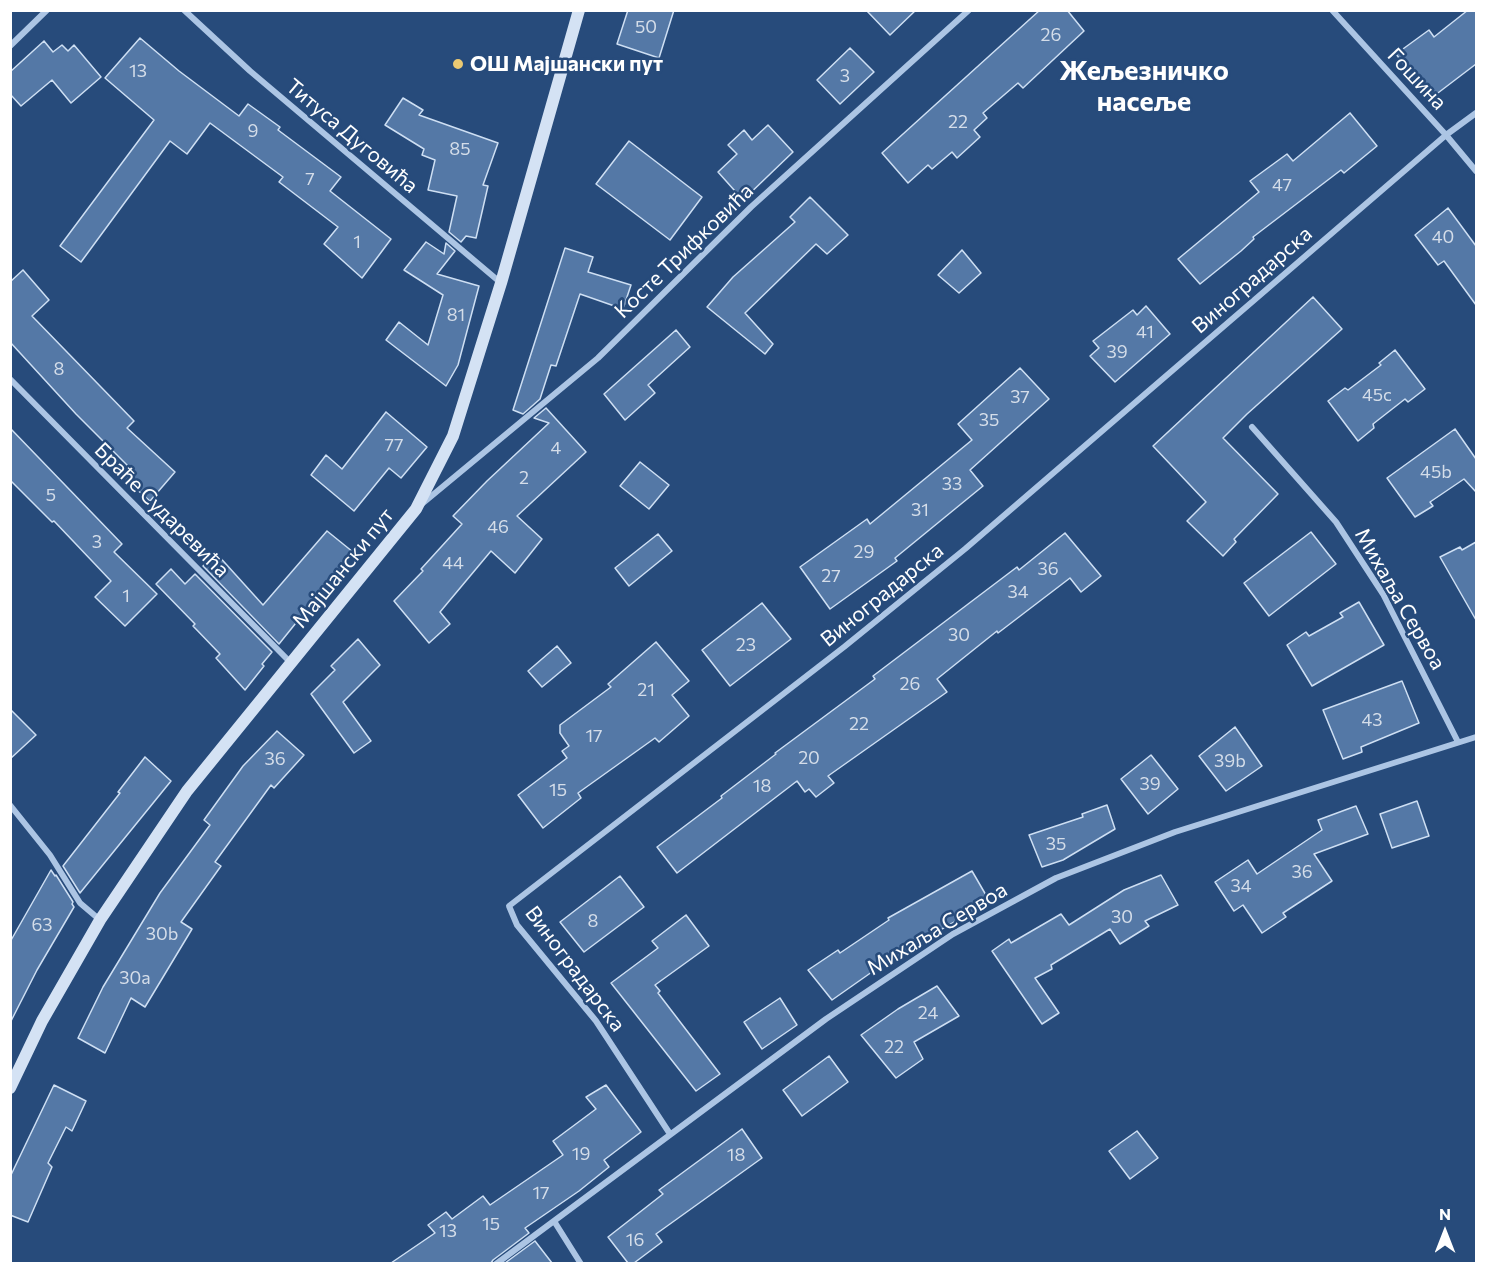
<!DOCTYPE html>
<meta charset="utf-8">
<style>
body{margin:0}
#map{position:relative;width:1487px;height:1274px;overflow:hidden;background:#274b7b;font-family:Commissioner,sans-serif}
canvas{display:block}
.frame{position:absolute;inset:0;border:12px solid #fff;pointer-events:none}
.north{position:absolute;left:1415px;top:1202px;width:60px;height:60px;-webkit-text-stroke:4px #274b7b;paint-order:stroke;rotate:0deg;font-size:16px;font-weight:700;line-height:24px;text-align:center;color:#fff}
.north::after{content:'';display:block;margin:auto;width:21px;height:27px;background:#fff;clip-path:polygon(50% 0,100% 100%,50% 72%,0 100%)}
</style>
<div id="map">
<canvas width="1487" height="1274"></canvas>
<div class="frame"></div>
<div class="north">N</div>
</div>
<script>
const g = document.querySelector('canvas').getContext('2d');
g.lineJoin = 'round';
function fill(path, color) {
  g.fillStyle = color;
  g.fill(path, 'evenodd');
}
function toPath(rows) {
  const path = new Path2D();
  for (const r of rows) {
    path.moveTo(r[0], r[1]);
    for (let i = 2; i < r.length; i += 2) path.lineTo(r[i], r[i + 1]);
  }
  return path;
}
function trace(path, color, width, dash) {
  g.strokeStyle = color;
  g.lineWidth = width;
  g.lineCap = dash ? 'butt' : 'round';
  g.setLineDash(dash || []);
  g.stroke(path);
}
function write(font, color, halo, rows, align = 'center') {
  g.font = font + ' Commissioner,sans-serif';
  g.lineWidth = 5;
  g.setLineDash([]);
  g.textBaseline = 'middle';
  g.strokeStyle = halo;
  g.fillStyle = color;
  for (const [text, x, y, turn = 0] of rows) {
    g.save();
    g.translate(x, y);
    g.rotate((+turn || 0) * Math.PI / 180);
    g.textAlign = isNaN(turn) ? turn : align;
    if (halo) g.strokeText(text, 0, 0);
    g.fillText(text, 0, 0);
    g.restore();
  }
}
const building = toPath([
 [628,10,674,10,659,58,617,44,628,10],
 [866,10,916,10,890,35,866,10],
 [1040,10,1067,10,1084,31,1023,88,1018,83,983,113,987,118,974,130,980,137,957,158,952,152,932,169,928,165,908,183,882,153,1040,10],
 [1468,10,1476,10,1476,64,1430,99,1396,54,1429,30,1434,37,1468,10],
 [140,38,179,71,239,116,248,104,280,127,278,130,341,177,330,191,391,239,362,278,324,244,338,227,279,182,283,177,210,123,187,154,170,141,81,262,60,246,154,120,105,78,140,38],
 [44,41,53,52,62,45,68,51,74,45,101,77,71,103,52,80,21,106,10,94,10,72,44,41],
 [850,48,874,72,840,104,817,80,850,48],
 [403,98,423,110,419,115,498,143,483,185,488,186,476,238,466,236,461,242,449,232,457,196,428,190,435,160,422,155,424,149,385,125,403,98],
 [1350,113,1377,146,1344,173,1341,170,1253,237,1254,239,1241,251,1200,284,1178,259,1259,192,1250,181,1287,154,1293,161,1350,113],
 [768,125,793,152,743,200,718,172,737,154,728,145,744,130,752,140,768,125],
 [629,141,702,197,670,240,596,184,629,141],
 [810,197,848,235,827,254,816,244,745,313,773,344,765,354,707,307,733,277,795,222,790,217,810,197],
 [1448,208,1476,246,1476,305,1444,261,1438,265,1415,235,1448,208],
 [426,242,444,254,446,243,455,251,437,274,479,286,458,365,446,386,386,340,399,322,428,345,443,295,404,270,426,242],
 [565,248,593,257,588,272,631,285,623,309,580,294,556,366,551,365,540,399,523,414,513,410,565,248],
 [962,250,981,273,959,293,938,275,962,250],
 [23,270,49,300,32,316,134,421,127,428,175,472,150,501,126,480,134,472,76,414,10,342,10,282,23,270],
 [1313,297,1342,329,1247,414,1223,438,1278,494,1234,539,1236,542,1223,556,1187,521,1206,502,1153,446,1313,297],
 [1146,306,1170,334,1115,382,1090,356,1099,348,1093,341,1133,310,1137,315,1146,306],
 [676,330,690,347,648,385,655,393,625,420,604,394,676,330],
 [1395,350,1425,389,1408,402,1405,399,1373,424,1374,428,1358,441,1328,401,1345,388,1348,390,1381,365,1379,363,1395,350],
 [1020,368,1049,399,970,470,983,486,895,558,897,561,830,609,800,567,867,519,870,524,972,440,958,424,1020,368],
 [546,408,586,452,517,516,542,539,515,573,491,551,440,612,450,624,429,643,394,601,423,571,421,569,462,524,453,516,487,481,549,423,534,418,546,408],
 [386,412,427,447,401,478,389,468,354,511,311,475,326,455,342,469,386,412],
 [10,428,122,544,114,552,157,594,125,626,95,597,111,581,54,521,52,522,10,480,10,428],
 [1455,429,1476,459,1476,492,1464,479,1430,502,1433,506,1415,517,1387,478,1455,429],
 [640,462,669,485,649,509,620,486,640,462],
 [327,531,353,552,279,644,203,566,216,553,263,605,327,531],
 [1311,532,1336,564,1269,616,1244,583,1311,532],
 [1065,533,1101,576,1081,592,1070,578,998,633,997,631,937,679,947,692,828,776,834,783,816,797,809,789,805,792,797,781,677,873,657,847,722,798,721,796,776,754,775,753,875,679,873,676,1017,567,1019,570,1065,533],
 [658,534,672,551,629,586,615,568,658,534],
 [1476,542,1476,620,1440,557,1460,547,1462,550,1476,542],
 [171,569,185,584,195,574,272,652,262,664,264,666,245,690,216,658,220,654,193,626,195,624,156,584,171,569],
 [1359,602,1384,645,1312,686,1287,645,1306,632,1309,636,1343,617,1340,613,1359,602],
 [762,603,791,639,730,686,702,650,762,603],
 [358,639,380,665,343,702,371,741,354,753,311,694,335,670,331,666,358,639],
 [656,642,689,681,672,695,689,716,659,742,655,738,578,793,581,798,543,828,518,795,567,758,562,751,569,746,560,733,560,725,611,687,608,684,656,642],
 [557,646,571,663,542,687,528,671,557,646],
 [1402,681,1419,723,1361,747,1362,752,1343,759,1323,710,1402,681],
 [10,709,36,735,10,759,10,709],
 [1235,727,1262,766,1226,791,1199,756,1235,727],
 [277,731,304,755,274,788,271,785,215,862,221,866,181,922,192,929,145,1007,131,998,105,1053,78,1038,103,987,160,893,210,825,204,820,243,766,277,731],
 [1151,755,1178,789,1148,814,1121,779,1151,755],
 [145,757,171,781,80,893,63,866,120,793,118,792,145,757],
 [1417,801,1429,836,1392,848,1380,814,1417,801],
 [1107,805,1115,829,1063,860,1042,867,1029,835,1083,817,1082,814,1107,805],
 [1356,806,1368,834,1314,854,1332,881,1283,913,1286,917,1262,933,1243,905,1234,911,1215,882,1248,860,1257,874,1322,830,1318,820,1356,806],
 [51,870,55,876,56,875,73,902,72,904,74,907,37,970,10,1023,10,942,51,870],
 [972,871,990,902,933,934,880,968,879,967,832,1000,808,970,838,950,840,953,889,920,888,918,972,871],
 [1161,875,1178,905,1145,921,1149,926,1120,944,1110,929,1051,965,1052,969,1035,978,1059,1013,1042,1024,992,951,1009,939,1011,943,1061,914,1069,925,1124,890,1161,875],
 [620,876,644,907,584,952,560,922,620,876],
 [686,915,709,946,655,985,660,991,658,993,720,1074,696,1091,611,983,658,948,652,941,686,915],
 [937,986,959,1016,914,1042,923,1059,896,1078,861,1035,898,1009,937,986],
 [780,998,797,1025,762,1049,744,1022,780,998],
 [829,1056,848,1082,802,1116,783,1090,829,1056],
 [54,1085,86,1101,72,1131,66,1127,48,1163,52,1167,28,1222,10,1215,10,1177,54,1085],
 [606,1085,641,1132,604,1160,609,1167,579,1191,525,1228,529,1233,493,1260,491,1263,391,1263,435,1233,428,1225,446,1212,452,1219,483,1196,490,1205,563,1155,553,1141,596,1109,586,1097,606,1085],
 [742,1129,762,1158,656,1234,662,1242,634,1263,628,1263,608,1237,663,1194,659,1190,742,1129],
 [1137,1131,1158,1158,1130,1179,1109,1151,1137,1131],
 [535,1241,552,1263,505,1263,535,1241]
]);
fill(building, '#5478a6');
trace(building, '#cedff3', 1.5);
trace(toPath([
 [184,10,250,71,501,283],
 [1332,10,1446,135,1476,171],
 [10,46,47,10],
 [10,379,291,663],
 [1252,427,1336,522,1383,594,1458,742],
 [423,503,598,358,751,207,969,10],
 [10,805,50,855,80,903,100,920],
 [670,1134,596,1021,517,925,509,906,844,647,965,549,1446,135,1476,113],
 [554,1221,581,1264],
 [496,1264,826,1019,953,934,1056,878,1175,832,1476,737]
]), '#acc5e4', 6);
trace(toPath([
 [10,1088,42,1021,100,920,187,791,416,509,453,436,501,283,579,10]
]), '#d4e2f4', 12);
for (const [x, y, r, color] of [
 [458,64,6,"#ebc972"]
]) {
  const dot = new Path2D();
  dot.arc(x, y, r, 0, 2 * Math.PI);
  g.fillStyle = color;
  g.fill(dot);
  trace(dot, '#274b7b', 2);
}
write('18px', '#d4dde9', null, [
 ["50",646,27],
 ["26",1051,35],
 ["13",138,71],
 ["3",845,76],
 ["22",958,122],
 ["9",253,131],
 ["85",460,149],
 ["7",310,179],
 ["47",1282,185],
 ["40",1443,237],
 ["1",357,242],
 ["81",456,315],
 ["41",1145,332],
 ["39",1117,352],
 ["8",59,369],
 ["45c",1377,395],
 ["37",1020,397],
 ["35",989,420],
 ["77",394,445],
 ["4",556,448],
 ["45b",1436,472],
 ["2",524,478],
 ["33",952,484],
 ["5",51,495],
 ["31",920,510],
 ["46",498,527],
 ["3",97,542],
 ["29",864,552],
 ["44",453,563],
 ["36",1048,569],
 ["27",831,576],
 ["34",1018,592],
 ["1",126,596],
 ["30",959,635],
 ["23",746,645],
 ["26",910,684],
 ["21",646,690],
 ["43",1372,720],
 ["22",859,724],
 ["17",594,736],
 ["20",809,758],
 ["36",275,759],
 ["39b",1230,761],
 ["39",1150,784],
 ["18",762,786],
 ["15",558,790],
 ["35",1056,844],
 ["36",1302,872],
 ["34",1241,886],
 ["30",1122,917],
 ["8",593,921],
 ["63",42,925],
 ["30b",162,934],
 ["30a",135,978],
 ["24",928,1013],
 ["22",894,1047],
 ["19",581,1154],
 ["18",736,1155],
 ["17",541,1193],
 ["15",491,1224],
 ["13",448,1231],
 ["16",635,1240]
]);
write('bold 21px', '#fff', '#274b7b', [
 ["ОШ Мајшански пут",470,64]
], 'left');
write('21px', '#fff', '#274b7b', [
 ["Гошина",1417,79,47],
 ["Титуса Дуговића",352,136,40],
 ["Косте Трифковића",684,251,-44],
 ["Виноградарска",1252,280,-41],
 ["Браће Сударевића",162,510,45],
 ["Мајшански пут",343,568,-51],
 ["Виноградарска",882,595,-39],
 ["Михаља Сервоа",1400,599,60],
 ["Михаља Сервоа",937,929,-31],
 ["Виноградарска",575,969,53]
]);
write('bold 27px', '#fff', '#274b7b', [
 ["Жељезничко",1144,71],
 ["насеље",1144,102]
]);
</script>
